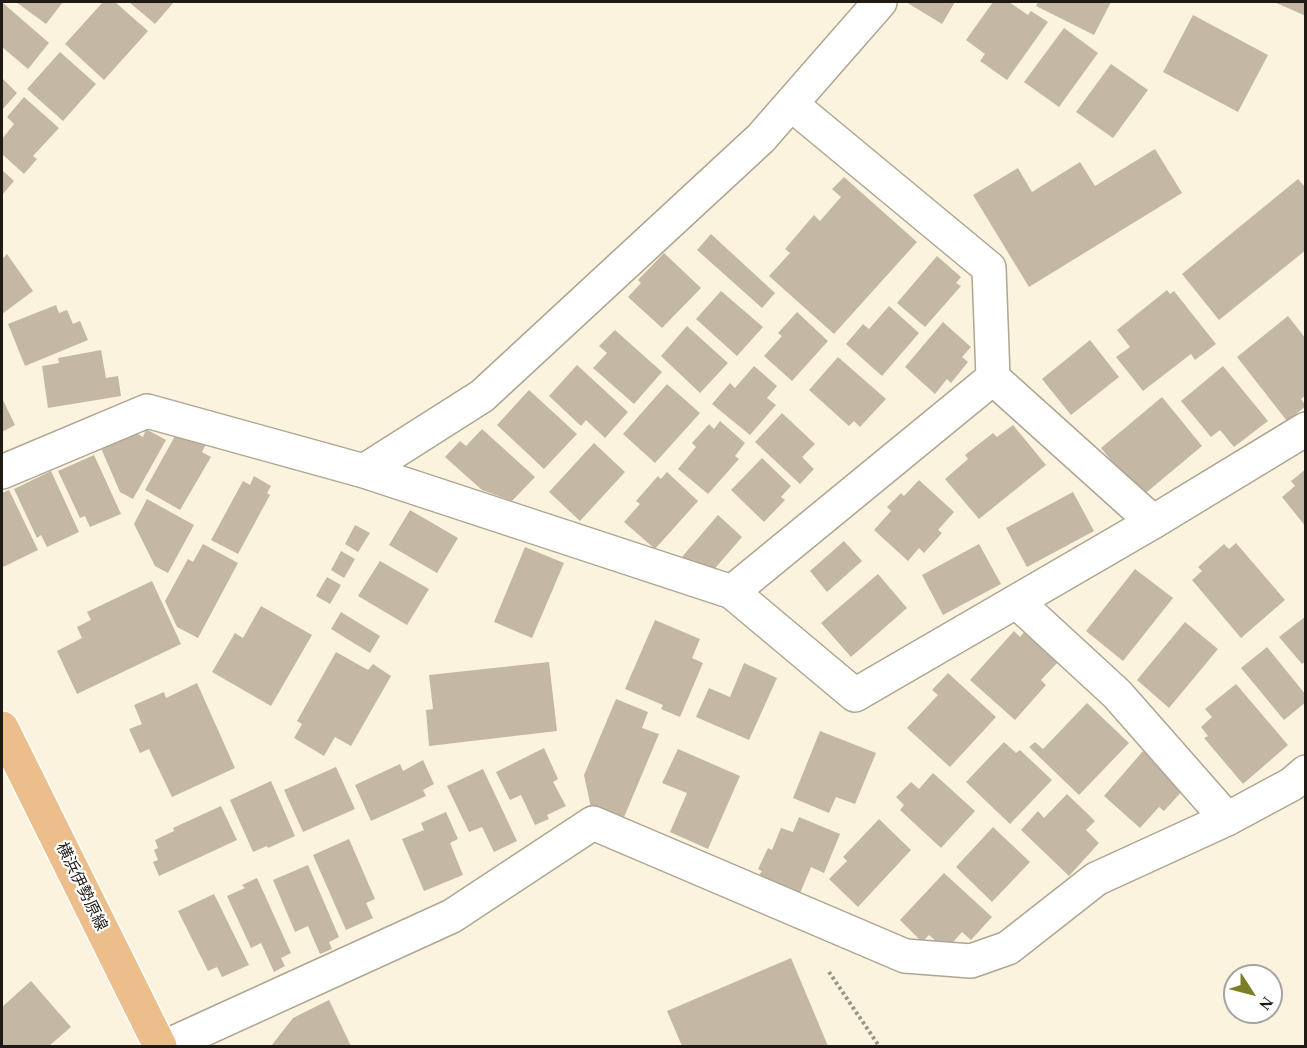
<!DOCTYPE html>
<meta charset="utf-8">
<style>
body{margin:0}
#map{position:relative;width:1307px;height:1048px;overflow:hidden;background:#fbf3dd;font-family:"Times New Roman",serif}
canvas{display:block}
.frame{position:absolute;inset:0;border:3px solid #1f1b14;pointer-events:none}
.north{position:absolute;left:1223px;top:964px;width:60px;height:60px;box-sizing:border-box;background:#fff;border:2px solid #a5a4a1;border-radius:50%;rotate:126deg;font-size:16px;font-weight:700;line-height:24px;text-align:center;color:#1f1b14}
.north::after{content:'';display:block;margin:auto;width:21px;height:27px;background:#7c7e28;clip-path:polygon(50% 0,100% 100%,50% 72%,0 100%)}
</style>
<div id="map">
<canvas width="1307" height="1048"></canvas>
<div class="frame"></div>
<div class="north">N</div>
</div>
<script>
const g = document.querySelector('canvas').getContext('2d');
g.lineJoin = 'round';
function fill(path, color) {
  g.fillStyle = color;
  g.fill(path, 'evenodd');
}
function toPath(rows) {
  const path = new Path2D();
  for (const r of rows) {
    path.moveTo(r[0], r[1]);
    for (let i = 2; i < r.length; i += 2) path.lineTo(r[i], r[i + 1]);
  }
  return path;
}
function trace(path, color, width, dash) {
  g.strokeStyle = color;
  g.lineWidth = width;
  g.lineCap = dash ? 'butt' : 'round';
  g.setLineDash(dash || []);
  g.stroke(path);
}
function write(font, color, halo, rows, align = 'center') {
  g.font = font + ' "Times New Roman","Noto Sans JP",serif';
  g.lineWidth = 4.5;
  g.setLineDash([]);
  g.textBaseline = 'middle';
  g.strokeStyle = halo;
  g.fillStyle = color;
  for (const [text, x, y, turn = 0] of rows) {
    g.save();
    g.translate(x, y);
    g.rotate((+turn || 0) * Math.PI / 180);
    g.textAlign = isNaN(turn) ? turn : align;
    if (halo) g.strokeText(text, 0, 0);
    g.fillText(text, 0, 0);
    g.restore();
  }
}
fill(toPath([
 [16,2,63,2,46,24],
 [103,2,115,2,148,31,104,80,65,44],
 [129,2,174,2,155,24],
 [906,2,955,2,942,24],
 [993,2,1009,2,1028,15,1031,11,1048,22,1007,80,980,61,985,54,966,40],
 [1038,2,1111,2,1094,35,1036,6],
 [1274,2,1306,2,1306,16],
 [3,3,49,43,28,69,2,47,2,5],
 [1193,15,1268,55,1238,112,1163,72],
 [1064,28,1098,53,1059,107,1024,82],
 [60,52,96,84,63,121,27,89],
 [1111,64,1148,90,1113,138,1076,112],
 [2,78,17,93,2,110],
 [24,97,59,128,33,156,37,159,24,174,2,154,2,139,14,124,7,117],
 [1155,149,1182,193,1029,287,973,195,1018,168,1032,192,1080,162,1095,186],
 [2,170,14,181,2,195],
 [844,177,917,242,834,334,769,276,790,253,785,249,814,215,820,221,841,197,832,189],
 [1298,179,1306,188,1306,250,1219,320,1182,274],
 [711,234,775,293,762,308,697,250],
 [664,253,701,288,662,328,628,297,641,283,638,280],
 [7,254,33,291,2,314,2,259],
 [937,256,961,277,956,283,961,286,925,327,897,303],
 [1167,290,1170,294,1174,291,1216,344,1195,360,1191,354,1143,391,1116,357,1130,347,1117,330],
 [721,291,763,327,737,356,696,319],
 [56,305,59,313,67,310,73,324,80,321,88,340,25,366,8,324],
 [889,306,919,333,882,376,846,344,863,324,869,329],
 [797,312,828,341,792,381,764,356,782,336,778,333],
 [1288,316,1306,339,1306,395,1301,399,1306,406,1287,421,1237,357],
 [943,322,971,347,962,357,968,362,951,383,947,379,935,394,905,367],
 [687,326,728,363,700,393,661,356],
 [615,330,662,372,634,404,593,368,607,353,599,346],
 [1090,340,1119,377,1071,415,1042,379],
 [101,350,106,378,118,376,121,396,48,408,42,366,59,363,58,358],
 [838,357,886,399,860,427,854,421,849,426,809,390],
 [577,365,628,412,605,438,586,420,581,426,549,396],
 [754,366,777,386,767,398,776,405,750,435,712,404,730,383,735,388],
 [1223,366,1268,421,1234,447,1220,430,1211,437,1181,401],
 [667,384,700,413,655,463,623,434],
 [529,390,577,434,544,469,497,425],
 [1162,397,1202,446,1141,497,1101,448],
 [2,398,15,425,2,432],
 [782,413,815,444,802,457,814,469,800,484,755,442],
 [720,421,745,443,735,456,739,459,708,494,678,469,696,447,692,443,709,424,714,429],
 [1013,425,1046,465,979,519,945,479,968,459,965,455,993,433,997,437],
 [180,427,207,442,202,452,211,457,180,510,145,490],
 [127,428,143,437,146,429,166,440,133,499,120,492,100,446],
 [482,429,535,477,512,501,482,490,445,457,460,441,466,446],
 [594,443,625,472,580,521,549,492],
 [94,455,121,514,90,527,85,516,80,518,58,471],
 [762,458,791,486,781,497,785,500,764,522,731,490],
 [1306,469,1306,527,1282,497,1295,486,1291,481],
 [51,471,79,532,47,547,41,535,37,538,14,489],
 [667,472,698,501,655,549,624,522,640,504,636,501,658,476,661,479],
 [254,476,271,486,267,493,270,495,238,554,211,540,243,481,250,485],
 [919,480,954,512,938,530,942,533,924,553,919,548,908,561,874,530,891,511,887,507,901,493,904,496],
 [9,490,38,550,3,567,2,493],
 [1073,492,1094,531,1027,567,1006,528],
 [147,499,194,525,168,573,155,566,134,524],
 [410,510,458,538,437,573,389,545],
 [718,515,742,537,705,580,681,558],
 [355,525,370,533,358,552,345,544],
 [844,541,862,561,827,592,810,571],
 [1236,543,1285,600,1241,638,1192,580,1202,571,1198,567,1224,544,1229,549],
 [203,544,238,563,198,638,177,627,165,601,188,559,193,562],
 [979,544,1001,584,943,615,922,575],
 [525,547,564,563,532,638,494,622],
 [341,551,355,559,344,578,331,570],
 [380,561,429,589,407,625,358,596],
 [1135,569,1173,598,1123,661,1086,631],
 [878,574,907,608,851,657,821,623],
 [327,577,341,585,330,604,316,596],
 [152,581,181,644,77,694,57,651,82,638,77,627,91,620,87,612],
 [261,606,312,635,271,706,212,672,235,633,243,638],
 [341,612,380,636,370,653,331,629],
 [1306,616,1306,661,1302,664,1279,637],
 [655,620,700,639,692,658,703,663,680,717,661,709,663,705,625,689],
 [1185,622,1218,649,1169,708,1137,680],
 [1026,630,1059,661,1041,680,1046,685,1015,720,970,680,1014,631,1020,637],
 [1267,647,1306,695,1306,702,1284,720,1241,668],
 [336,652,368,670,373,664,391,676,351,746,335,737,324,756,294,738,302,724,297,721],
 [549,662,557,731,429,746,426,710,433,709,429,675],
 [744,663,777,678,749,740,696,717,709,688,730,697],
 [948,673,996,717,950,767,907,728,938,695,932,690],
 [197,683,235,768,172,797,149,749,140,753,129,729,142,724,134,705,164,692,166,698],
 [1236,684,1288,745,1243,784,1204,738,1208,736,1201,727,1212,717,1205,709],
 [616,699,648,712,642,728,659,734,622,822,591,808,584,775],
 [1087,703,1129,743,1079,795,1029,747,1035,742,1043,749],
 [820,731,876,753,855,804,836,797,829,813,793,798],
 [1004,742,1016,753,1020,750,1052,780,1010,824,966,782],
 [544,748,558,779,553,782,566,806,547,815,549,819,535,825,521,795,510,800,496,772],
 [678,749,740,776,708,849,670,832,687,793,662,783],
 [1143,751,1185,788,1164,811,1159,807,1140,828,1104,796],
 [423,760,434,784,423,790,426,796,371,821,355,785,400,764,403,771],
 [336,767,355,809,303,832,284,790],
 [483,769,517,841,494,852,482,827,469,832,447,786],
 [933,773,975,811,941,848,900,810,904,805,896,797,911,782,919,789],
 [271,781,295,836,268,848,267,846,253,852,230,800],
 [1067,794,1095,821,1086,830,1099,843,1069,876,1021,830,1038,811,1044,818],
 [221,806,237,840,159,876,153,862,158,860,154,850,158,848,155,840,174,831,173,828],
 [446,812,458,839,450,843,463,875,424,891,402,839,424,830,421,823],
 [799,817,840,834,824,873,811,867,800,893,759,875,762,871,758,869,768,848,772,850,781,828,793,832],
 [879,819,911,850,858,907,829,879,847,861,843,857],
 [993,827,1030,862,992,902,956,867],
 [349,839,375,899,366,903,373,918,346,930,313,855],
 [308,865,339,937,329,942,332,949,320,954,308,926,295,932,273,880],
 [944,873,992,917,971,940,962,932,946,950,929,935,922,942,900,920],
 [257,878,291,953,281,958,285,966,274,972,261,943,251,948,227,896,245,888,242,885],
 [214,894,249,965,222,977,217,967,208,971,178,911],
 [791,958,828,1046,682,1046,667,1011],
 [31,981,71,1027,49,1046,2,1046,2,1007],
 [329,1000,351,1046,271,1046,293,1018]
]), '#c4b8a4');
const minor = toPath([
 [791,104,989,268,993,378,1153,522],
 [364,471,482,396,761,138,880,2],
 [2,472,147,411,364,471,732,592,855,695,1153,522,1306,429],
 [732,592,993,378],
 [1017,602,1117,694,1227,819],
 [167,1046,452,916,593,823,905,956,971,961,1008,948,1096,879,1227,819,1292,784,1306,772]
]);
const primary = toPath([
 [2,728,160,1046]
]);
trace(minor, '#aea692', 36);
trace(primary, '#fff', 36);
trace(toPath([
 [829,972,879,1046]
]), '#9a9484', 4, [3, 3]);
trace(minor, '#fff', 33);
trace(primary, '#ecbe8b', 33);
write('16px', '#1f1b14', '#fff', [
 ["横浜伊勢原線",81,887,64]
]);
</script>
